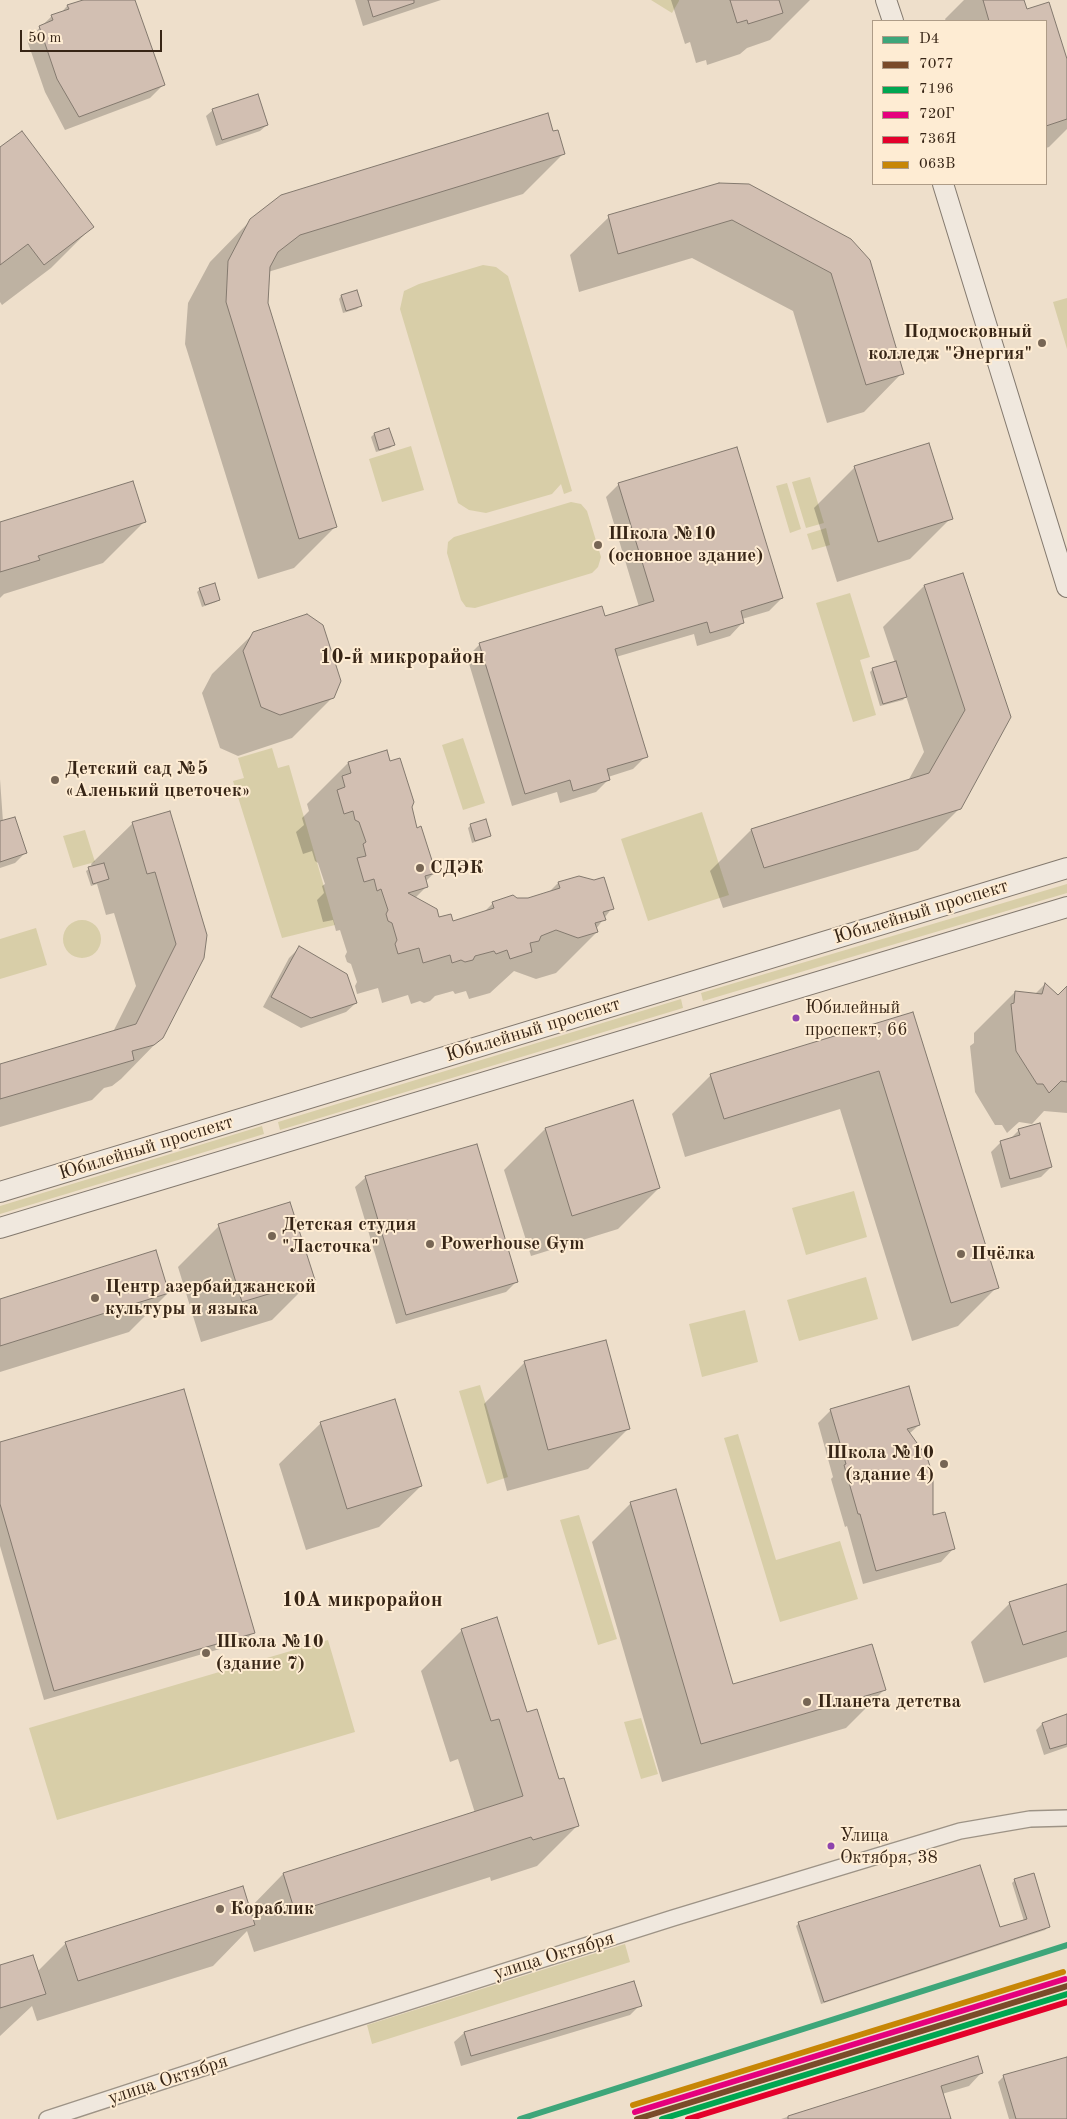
<!DOCTYPE html>
<meta charset="utf-8">
<style>
body{margin:0}
#map{position:relative;width:1067px;height:2119px;overflow:hidden;background:#eedfcb;font-family:"Old Standard TT",serif}
canvas{display:block}
.legend{position:absolute;left:872px;top:20px;width:175px;height:165px;box-sizing:border-box;background:#feecd3;border:1px solid #ae9c87;margin:0;padding:6px 9px;list-style:none;font-size:15px;color:#372516}
.legend li{display:flex;align-items:center;gap:10px;height:25px}
.legend b{width:25px;border:1px solid #ae9c87}
.scale{position:absolute;left:20px;top:30px;width:142px;height:22px;box-sizing:border-box;border:2px solid #372516;border-top:0;padding-left:6px;font-size:15px;line-height:18px;white-space:nowrap;color:#372516;-webkit-text-stroke:4px #feecd3;paint-order:stroke}
</style>
<div id="map">
<canvas width="1067" height="2119"></canvas>
<ul class="legend">
<li><b style="height:6px;background:#3ea67a"></b>D4</li>
<li><b style="height:6px;background:#7a4b2a"></b>7077</li>
<li><b style="height:6px;background:#00a651"></b>7196</li>
<li><b style="height:6px;background:#e5007d"></b>720Г</li>
<li><b style="height:6px;background:#e4002b"></b>736Я</li>
<li><b style="height:6px;background:#c78606"></b>063В</li>
</ul>
<div class="scale">50 m</div>
</div>
<script>
const g = document.querySelector('canvas').getContext('2d');
g.lineJoin = 'round';
function fill(path, color) {
  g.fillStyle = color;
  g.fill(path, 'evenodd');
}
function toPath(rows) {
  const path = new Path2D();
  for (const r of rows) {
    if (r.length === 3) {
      path.moveTo(r[0] + r[2], r[1]);
      path.arc(r[0], r[1], r[2], 0, 2 * Math.PI);
      continue;
    }
    path.moveTo(r[0], r[1]);
    for (let i = 2; i < r.length; i += 2) path.lineTo(r[i], r[i + 1]);
  }
  return path;
}
function trace(path, color, width, dash) {
  g.strokeStyle = color;
  g.lineWidth = width;
  g.lineCap = dash ? 'butt' : 'round';
  g.setLineDash(dash || []);
  g.stroke(path);
}
function write(font, color, halo, rows, align = 'center') {
  g.font = font + ' "Old Standard TT",serif';
  g.lineWidth = 4;
  g.setLineDash([]);
  g.textBaseline = 'middle';
  g.strokeStyle = halo;
  g.fillStyle = color;
  for (const [text, x, y, turn = 0] of rows) {
    g.save();
    g.translate(x, y);
    g.rotate((+turn || 0) * Math.PI / 180);
    g.textAlign = isNaN(turn) ? turn : align;
    if (halo) g.strokeText(text, 0, 0);
    g.fillText(text, 0, 0);
    g.restore();
  }
}
fill(toPath([
 [651,0,679,0,679,1,672,13],
 [483,265,496,267,508,276,572,491,564,494,561,484,552,494,486,513,469,510,458,503,400,309,404,291,419,284],
 [1067,298,1067,349,1053,302],
 [411,446,424,490,382,502,369,459],
 [810,477,824,523,806,528,792,482],
 [787,483,801,529,790,533,776,486],
 [571,502,581,504,587,511,601,557,598,567,592,573,475,608,466,607,461,600,447,553,448,542,454,537],
 [826,528,830,545,812,550,807,534],
 [850,593,870,657,860,660,876,715,853,722,816,603],
 [463,738,485,803,463,810,442,745],
 [272,748,278,768,289,765,335,925,282,938,233,781,244,778,238,758],
 [702,812,729,895,648,921,621,839],
 [85,830,95,862,73,868,63,836],
 [1067,884,1067,893,703,1001,701,993],
 [82,939,19],
 [36,928,47,965,0,979,0,939],
 [681,999,683,1008,280,1130,278,1122],
 [262,1126,264,1134,0,1214,0,1206],
 [854,1191,867,1237,806,1255,792,1208],
 [866,1277,878,1319,799,1341,787,1300],
 [745,1310,758,1362,702,1377,689,1324],
 [480,1385,508,1477,487,1484,459,1391],
 [738,1434,776,1560,840,1541,858,1599,780,1622,724,1438],
 [579,1515,617,1639,598,1645,560,1520],
 [328,1640,355,1732,57,1820,29,1728],
 [641,1718,658,1774,641,1779,624,1722],
 [625,1944,630,1962,372,2044,367,2025]
]), '#d8cea8');
fill(toPath([
 [88,0,134,0,163,85,150,98,65,130,45,92,27,40,52,16,60,14,67,6],
 [355,0,441,0,363,26],
 [671,0,810,0,770,40,747,48,740,54,707,65,706,60,696,63,690,42,685,44],
 [964,0,1023,0,1026,11,1049,4,1067,64,1067,129,1049,147,1046,148,1046,21,946,21,945,19],
 [213,110,267,125,260,131,216,146,206,116],
 [552,133,564,153,523,194,268,272,266,303,335,527,294,568,258,579,185,344,188,303,210,262,251,220],
 [0,149,92,227,51,268,2,305,0,302],
 [719,184,851,240,902,373,864,412,827,423,793,311,692,258,579,292,570,255,609,217],
 [341,296,360,306,357,309,343,313,339,299],
 [389,430,393,445,390,448,376,452,371,437,374,434],
 [855,467,951,518,910,559,837,582,814,508],
 [619,484,782,598,769,611,742,619,743,622,730,636,697,646,694,634,616,657,646,756,633,769,608,777,609,779,596,792,560,803,557,792,512,806,467,657,480,644,604,617,639,607,606,497],
 [144,522,103,563,4,594,0,598,0,524],
 [924,586,1009,717,960,808,918,850,723,908,710,871,751,830,908,781,924,752,906,696,903,700,880,706,870,672,873,669,895,663,883,627],
 [200,589,219,600,216,602,202,607,197,592],
 [254,633,333,697,292,738,238,756,220,748,202,693,212,674],
 [386,752,411,807,416,829,434,873,425,882,427,886,415,898,439,918,452,922,482,914,493,903,528,899,548,893,558,883,612,908,596,929,597,932,556,973,536,979,514,971,490,993,469,999,466,991,455,994,453,991,435,996,430,1001,424,1003,420,1001,411,1004,408,995,382,1003,378,988,357,994,355,986,357,982,351,964,347,962,345,956,347,952,340,930,336,931,333,920,323,922,317,900,324,893,322,886,325,884,318,863,315,861,312,851,303,854,296,832,304,825,302,818,309,811,307,804,348,763],
 [0,779,3,822,25,853,15,863,0,868],
 [133,823,206,935,162,1037,121,1079,112,1086,104,1088,92,1100,0,1127,0,1065,113,1032,136,986,114,913,106,915,97,884,91,886,86,871,92,867,91,864],
 [471,825,489,836,487,838,472,843,468,828],
 [299,948,356,1003,346,1012,301,1028,263,1007,289,958],
 [1045,984,1058,997,1067,988,1067,1113,1044,1111,1032,1124,1019,1122,1007,1133,1002,1125,995,1125,975,1092,970,1046,974,1043,974,1033,1015,992,1035,994],
 [912,1013,997,1287,958,1326,912,1341,840,1109,685,1157,672,1114,711,1075],
 [545,1129,659,1188,618,1229,531,1256,504,1170],
 [1019,1130,1051,1167,1041,1177,1001,1188,991,1152,1001,1142,1009,1140],
 [476,1145,516,1282,506,1292,396,1324,355,1187,365,1178],
 [219,1226,313,1279,272,1320,201,1342,178,1267],
 [168,1293,129,1332,0,1372,0,1300],
 [525,1362,629,1428,588,1469,507,1491,484,1404],
 [831,1410,919,1425,909,1434,932,1517,954,1548,941,1562,863,1584,847,1526,845,1527,831,1479,833,1477,818,1423],
 [321,1423,421,1486,379,1527,306,1550,279,1464],
 [0,1443,253,1632,244,1642,44,1700,0,1546],
 [631,1503,732,1685,884,1690,846,1728,662,1782,592,1542],
 [1067,1585,1067,1657,984,1683,971,1642,1010,1603],
 [462,1630,527,1714,578,1825,537,1866,491,1881,490,1877,254,1952,247,1931,213,1966,37,2021,32,2006,0,2036,0,1966,37,1972,66,1943,249,1909,283,1874,475,1813,458,1759,450,1762,421,1671],
 [1067,1716,1067,1747,1044,1755,1036,1730,1042,1724],
 [1015,1880,1048,1927,1045,1930,821,2004,796,1926,799,1923,999,1929,1024,1921,1012,1883],
 [640,2005,630,2015,461,2066,454,2042,464,2033],
 [977,2057,982,2072,969,2086,942,2094,950,2119,781,2119],
 [1067,2058,1067,2119,1009,2119,998,2082,1004,2076]
]), '#0003');
const building = toPath([
 [83,0,135,0,165,85,79,117,57,79,39,26,53,20,51,15,69,9,67,5,83,0],
 [368,0,414,0,414,3,373,17,368,0],
 [730,0,779,0,783,13,748,24,747,20,737,23,730,0],
 [983,0,1024,0,1027,9,1049,2,1067,59,1067,119,1046,126,1046,21,989,21,983,0],
 [258,94,268,125,222,140,212,109,258,94],
 [548,113,553,131,558,130,565,154,300,235,278,252,270,267,268,303,337,527,299,539,226,302,228,261,250,219,281,195,548,113],
 [22,131,94,227,44,265,28,244,0,265,0,147,22,131],
 [719,183,749,184,851,239,870,260,904,374,866,385,831,273,732,220,618,254,608,215,719,183],
 [357,290,362,306,346,311,341,295,357,290],
 [389,428,395,445,379,450,374,433,389,428],
 [929,443,953,519,878,542,854,466,929,443],
 [737,447,783,598,741,611,744,623,710,633,707,622,615,649,648,757,607,769,610,780,573,791,570,780,525,794,479,643,602,606,605,616,654,601,618,483,737,447],
 [133,481,146,522,38,556,40,560,0,572,0,522,133,481],
 [963,573,1011,717,961,809,764,868,751,829,929,773,965,710,924,585,963,573],
 [215,583,220,600,205,605,199,588,215,583],
 [307,614,323,625,341,681,334,698,280,715,261,707,243,651,253,632,307,614],
 [896,661,907,697,883,704,872,668,896,661],
 [387,750,390,761,400,758,414,802,412,807,417,828,421,826,436,873,425,876,428,887,408,893,437,909,439,917,451,914,453,921,494,908,492,902,513,895,517,898,528,898,560,888,558,882,579,876,594,880,604,877,614,909,603,912,606,920,595,923,598,932,578,938,556,930,541,936,539,941,530,943,532,952,510,959,507,950,496,954,494,951,475,956,473,960,465,962,461,960,452,963,450,955,423,963,419,948,398,954,395,944,397,940,392,923,388,921,386,914,388,910,381,889,377,891,374,879,364,882,357,858,366,856,363,844,366,842,359,822,355,820,353,811,344,814,337,790,345,787,342,776,351,773,348,762,387,750],
 [170,811,207,935,204,958,163,1038,154,1045,132,1051,134,1060,0,1099,0,1064,136,1024,176,944,155,872,147,874,132,822,170,811],
 [15,817,27,853,0,862,0,821,15,817],
 [486,819,491,836,475,841,470,824,486,819],
 [104,863,109,879,93,884,88,867,104,863],
 [299,946,347,974,357,1003,311,1018,271,997,299,946],
 [1045,983,1058,995,1067,986,1067,1082,1061,1081,1049,1093,1043,1084,1037,1084,1016,1051,1011,1004,1014,1003,1015,991,1042,994,1045,983],
 [913,1012,999,1288,951,1303,879,1071,724,1119,710,1074,913,1012],
 [633,1100,660,1188,572,1216,545,1128,633,1100],
 [1040,1123,1052,1167,1010,1179,1000,1141,1020,1135,1018,1129,1040,1123],
 [477,1144,518,1282,406,1315,365,1176,477,1144],
 [290,1202,315,1280,242,1302,218,1224,290,1202],
 [156,1250,169,1293,0,1346,0,1299,156,1250],
 [606,1340,630,1429,548,1450,524,1361,606,1340],
 [909,1386,920,1425,907,1429,927,1457,933,1476,933,1515,945,1512,955,1549,876,1571,860,1514,858,1514,844,1465,846,1464,830,1409,909,1386],
 [184,1389,255,1633,54,1691,0,1504,0,1442,184,1389],
 [395,1399,422,1486,347,1509,320,1422,395,1399],
 [676,1489,733,1684,872,1644,886,1690,701,1744,630,1502,676,1489],
 [1067,1584,1067,1631,1023,1645,1009,1602,1067,1584],
 [497,1617,527,1712,537,1709,559,1779,564,1778,579,1826,533,1840,531,1837,295,1912,283,1873,523,1796,499,1719,491,1721,461,1629,497,1617],
 [1067,1714,1067,1744,1050,1749,1042,1723,1067,1714],
 [980,1865,1000,1927,1027,1919,1014,1879,1034,1873,1050,1927,824,2002,798,1922,980,1865],
 [243,1886,255,1925,78,1981,65,1942,243,1886],
 [33,1955,46,1994,0,2008,0,1965,33,1955],
 [634,1981,642,2006,471,2056,464,2032,634,1981],
 [978,2056,983,2073,941,2086,951,2119,788,2119,788,2116,978,2056],
 [1067,2057,1067,2119,1016,2119,1003,2075,1067,2057]
]);
fill(building, '#d2bfb2');
trace(building, '#83796e', 1);
const street = toPath([
 [47,2119,304,2035,673,1918,960,1831,1030,1819,1067,1818]
]);
const secondary = toPath([
 [886,0,893,21],
 [943,184,1067,587],
 [0,1192,1067,868],
 [0,1228,1067,907]
]);
trace(street, '#9d9386', 18);
trace(secondary, '#83796e', 22);
trace(street, '#f0e8de', 15);
trace(secondary, '#f0e8de', 20);
trace(toPath([
 [520,2119,1067,1945]
]), '#3ea67a', 6);
trace(toPath([
 [637,2119,1067,1986]
]), '#7a4b2a', 6);
trace(toPath([
 [662,2119,1067,1994]
]), '#00a651', 6);
trace(toPath([
 [635,2112,1065,1979]
]), '#e5007d', 6);
trace(toPath([
 [688,2119,1067,2002]
]), '#e4002b', 6);
trace(toPath([
 [633,2105,1063,1972]
]), '#c78606', 6);
for (const [x, y, r, color] of [
 [1042,343,5,"#765"],
 [598,545,5,"#765"],
 [55,780,5,"#765"],
 [420,868,5,"#765"],
 [796,1018,4.5,"#8e44ad"],
 [272,1236,5,"#765"],
 [430,1244,5,"#765"],
 [961,1254,5,"#765"],
 [95,1298,5,"#765"],
 [944,1464,5,"#765"],
 [206,1653,5,"#765"],
 [807,1702,5,"#765"],
 [831,1846,4.5,"#8e44ad"],
 [220,1909,5,"#765"]
]) {
  const dot = new Path2D();
  dot.arc(x, y, r, 0, 2 * Math.PI);
  g.fillStyle = color;
  g.fill(dot);
  trace(dot, '#feecd3', 2);
}
write('18px', '#372516', '#feecd3', [
 ["Юбилейный",805,1008],
 ["проспект, 66",805,1030],
 ["Улица",840,1836],
 ["Октября, 38",840,1858]
], 'left');
write('bold 19px', '#372516', '#feecd3', [
 ["Подмосковный",1032,332,"right"],
 ["колледж \"Энергия\"",1032,354,"right"],
 ["Школа №10",608,534],
 ["(основное здание)",608,556],
 ["Детский сад №5",65,769],
 ["«Аленький цветочек»",65,791],
 ["СДЭК",430,868],
 ["Детская студия",282,1225],
 ["\"Ласточка\"",282,1247],
 ["Powerhouse Gym",440,1244],
 ["Пчёлка",971,1254],
 ["Центр азербайджанской",105,1287],
 ["культуры и языка",105,1309],
 ["Школа №10",934,1453,"right"],
 ["(здание 4)",934,1475,"right"],
 ["Школа №10",216,1642],
 ["(здание 7)",216,1664],
 ["Планета детства",817,1702],
 ["Кораблик",230,1909]
], 'left');
write('19px', '#372516', '#feecd3', [
 ["Юбилейный проспект",921,912,-17],
 ["Юбилейный проспект",533,1030,-17],
 ["Юбилейный проспект",146,1148,-17],
 ["улица Октября",554,1956,-17],
 ["улица Октября",168,2080,-18]
]);
write('bold 21px', '#372516', '#feecd3', [
 ["10-й микрорайон",402,657],
 ["10А микрорайон",362,1600]
]);
</script>
